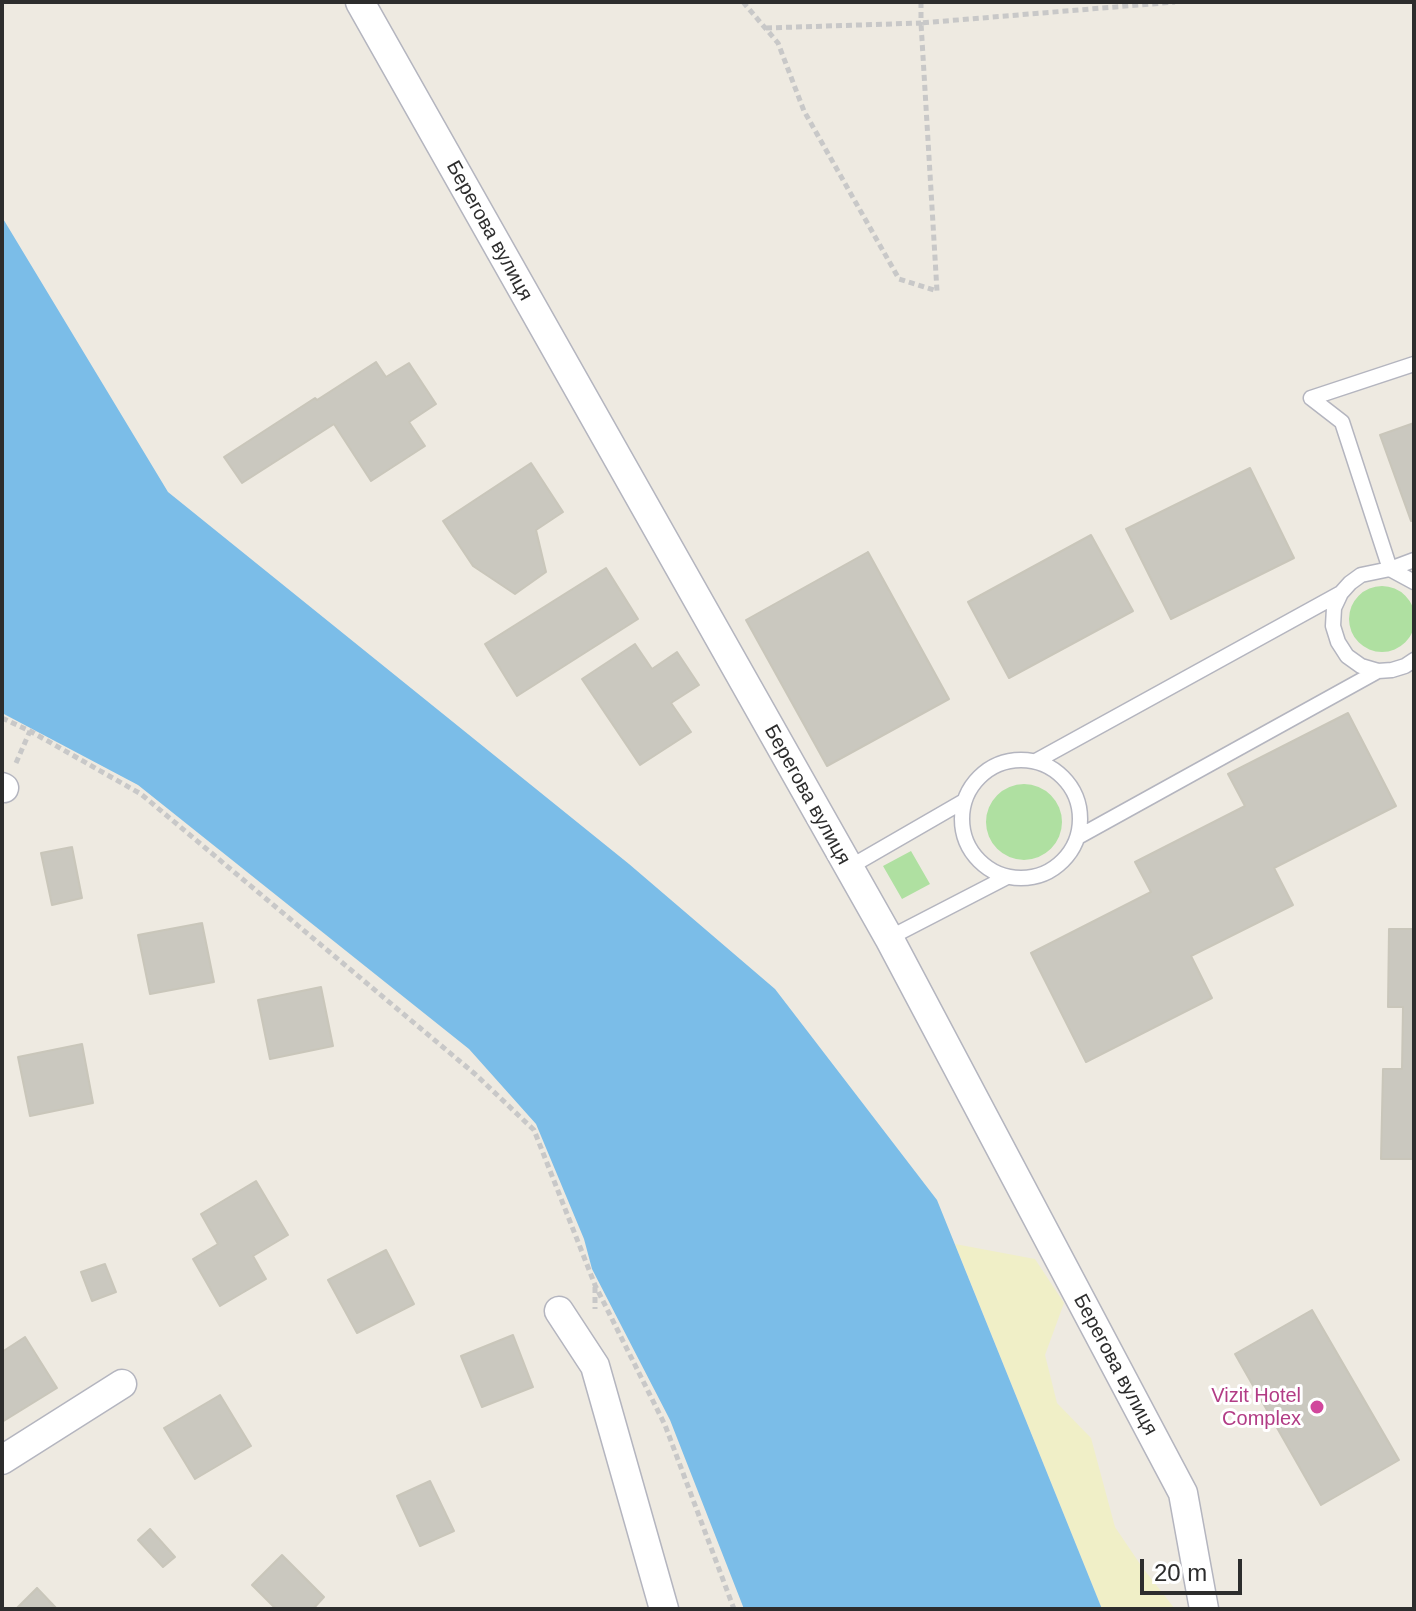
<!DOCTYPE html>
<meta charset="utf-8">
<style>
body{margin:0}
#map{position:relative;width:1416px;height:1611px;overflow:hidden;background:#eeeae1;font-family:Arial,sans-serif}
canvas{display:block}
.frame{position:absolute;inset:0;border:4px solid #2d2d2d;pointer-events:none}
.scale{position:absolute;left:1140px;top:1559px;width:102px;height:36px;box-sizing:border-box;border:4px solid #2d2d2d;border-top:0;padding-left:10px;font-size:24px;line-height:28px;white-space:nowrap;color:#2d2d2d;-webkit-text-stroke:6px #fff;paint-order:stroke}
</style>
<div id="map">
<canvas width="1416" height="1611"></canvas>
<div class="frame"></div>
<div class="scale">20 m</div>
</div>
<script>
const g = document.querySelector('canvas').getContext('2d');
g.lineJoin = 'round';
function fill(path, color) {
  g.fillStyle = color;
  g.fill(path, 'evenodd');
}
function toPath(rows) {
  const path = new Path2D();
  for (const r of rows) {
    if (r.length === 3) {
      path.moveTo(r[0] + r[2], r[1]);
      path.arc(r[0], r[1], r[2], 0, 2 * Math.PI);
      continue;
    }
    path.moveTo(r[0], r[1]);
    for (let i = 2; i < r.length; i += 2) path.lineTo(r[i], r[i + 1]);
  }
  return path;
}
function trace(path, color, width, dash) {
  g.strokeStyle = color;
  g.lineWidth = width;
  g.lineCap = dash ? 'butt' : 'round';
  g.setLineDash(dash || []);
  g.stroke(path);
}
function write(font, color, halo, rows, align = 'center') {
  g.font = font + ' Arial,sans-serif';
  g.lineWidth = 6;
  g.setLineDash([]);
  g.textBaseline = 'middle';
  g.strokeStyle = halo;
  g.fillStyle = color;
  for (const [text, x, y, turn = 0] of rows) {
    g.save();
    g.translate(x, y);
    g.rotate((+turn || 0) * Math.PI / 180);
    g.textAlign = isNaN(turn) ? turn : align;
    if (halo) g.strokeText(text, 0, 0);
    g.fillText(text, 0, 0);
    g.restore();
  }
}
fill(toPath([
 [1382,619,33],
 [1024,822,38],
 [911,851,930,884,902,899,883,866]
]), '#afe0a1');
fill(toPath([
 [955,1244,1035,1259,1064,1303,1045,1355,1057,1403,1091,1438,1115,1527,1142,1567,1175,1609,1102,1609]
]), '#f0efc7');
fill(toPath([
 [2,217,168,492,629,864,775,989,937,1200,1102,1609,744,1609,670,1420,592,1269,584,1239,536,1124,469,1049,138,785,2,713]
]), '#7bbde8');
const building = toPath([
 [376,362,386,377,409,363,436,404,409,422,425,446,371,481,334,424,242,483,224,457,315,398,317,400,376,362],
 [1414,423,1414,520,1411,521,1380,435,1414,423],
 [531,463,563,512,536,530,546,572,515,594,473,566,443,521,531,463],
 [1250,468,1294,558,1171,619,1126,529,1250,468],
 [1091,535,1133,611,1009,678,968,602,1091,535],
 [868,552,949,699,827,766,746,620,868,552],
 [606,568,638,619,517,696,485,644,606,568],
 [635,644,652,669,677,652,699,685,671,703,691,732,640,765,582,679,635,644],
 [1348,713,1396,806,1274,868,1293,905,1191,956,1212,998,1086,1062,1031,953,1151,892,1135,862,1245,806,1228,774,1348,713],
 [72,847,82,898,52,905,41,853,72,847],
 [202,923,214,982,150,994,138,935,202,923],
 [1389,929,1414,929,1414,1159,1381,1159,1383,1069,1402,1069,1403,1007,1388,1007,1389,929],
 [321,987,333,1046,270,1059,258,1000,321,987],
 [82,1044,93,1103,30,1116,18,1057,82,1044],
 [256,1181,288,1235,253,1256,266,1279,220,1306,193,1259,218,1244,201,1214,256,1181],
 [386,1250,414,1304,357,1333,328,1280,386,1250],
 [105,1264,116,1292,92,1301,81,1272,105,1264],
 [1312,1310,1399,1460,1321,1505,1235,1354,1312,1310],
 [513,1335,533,1387,482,1407,461,1356,513,1335],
 [25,1337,57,1388,2,1422,2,1352,25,1337],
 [220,1395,251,1446,195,1479,164,1428,220,1395],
 [430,1481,454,1531,420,1546,397,1496,430,1481],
 [150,1529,175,1557,163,1567,138,1540,150,1529],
 [282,1555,324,1597,313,1609,276,1609,252,1585,282,1555],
 [37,1588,57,1609,16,1609,37,1588]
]);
fill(building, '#cac8bf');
trace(building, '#c9c6ba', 2);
const lane = toPath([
 [1311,398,1342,422,1390,569,1414,560],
 [1311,398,1414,364],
 [1414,582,1390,569,1361,575,1350,583,1341,593,1334,608,1333,626,1338,642,1347,656,1361,666,1378,671,1392,670,1405,666,1414,660],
 [1021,819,59],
 [1036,761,1341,593],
 [1078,837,1378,671],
 [848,868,964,801],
 [889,938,1007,877]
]);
const street = toPath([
 [360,2,889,938,1183,1493,1204,1609],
 [2,787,4,788],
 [559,1311,595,1366,664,1609],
 [2,1460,122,1384]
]);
trace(lane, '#b4b5bf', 17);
trace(street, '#b4b5bf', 31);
trace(toPath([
 [743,2,778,43,804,111,899,279,937,291,921,23,1175,2],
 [766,28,921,23,921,2],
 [2,718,30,731,141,794,475,1074,534,1130,595,1285,665,1425,734,1609],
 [16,763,30,731],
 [595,1287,595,1309]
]), '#c8c8c8', 5, [6, 4]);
trace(lane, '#fff', 14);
trace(street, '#fff', 28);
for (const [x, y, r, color] of [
 [1317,1407,8,"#d1479c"]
]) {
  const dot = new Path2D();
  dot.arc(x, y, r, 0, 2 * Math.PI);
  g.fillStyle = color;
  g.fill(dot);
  trace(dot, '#fff', 3);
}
write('20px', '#2d2d2d', '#fff', [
 ["Берегова вулиця",489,231,61],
 ["Берегова вулиця",807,795,61],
 ["Берегова вулиця",1115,1365,62]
]);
write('20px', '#b23c85', '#fff', [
 ["Vizit Hotel",1301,1396],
 ["Complex",1301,1419]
], 'right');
</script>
